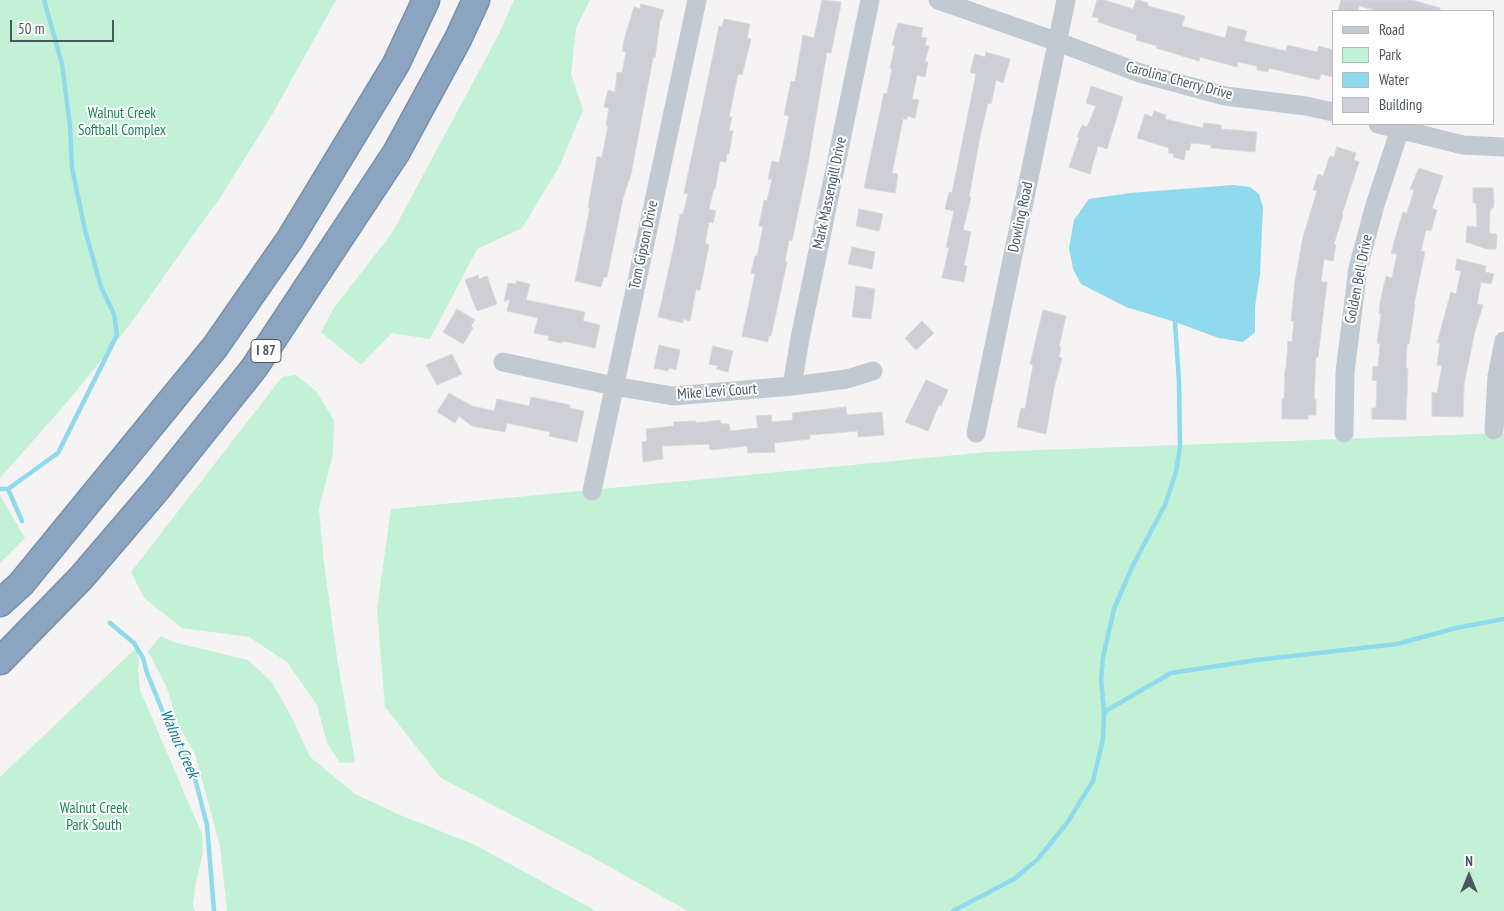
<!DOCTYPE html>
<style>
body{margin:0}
#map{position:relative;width:1504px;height:911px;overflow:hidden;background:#f5f3f3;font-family:"PT Sans Narrow",sans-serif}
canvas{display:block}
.legend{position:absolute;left:1332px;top:10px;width:162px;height:115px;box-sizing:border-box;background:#fff;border:1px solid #b7bbc0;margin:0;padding:6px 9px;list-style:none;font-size:15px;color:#4a5661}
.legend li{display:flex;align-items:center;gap:10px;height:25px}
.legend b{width:25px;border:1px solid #b7bbc0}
.north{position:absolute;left:1444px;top:851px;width:50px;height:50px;-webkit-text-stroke:4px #fff;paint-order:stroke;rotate:0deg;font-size:14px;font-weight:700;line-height:20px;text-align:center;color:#4a5661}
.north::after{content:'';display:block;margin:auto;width:18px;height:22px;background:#4a5661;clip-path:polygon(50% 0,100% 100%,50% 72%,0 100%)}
.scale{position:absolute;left:10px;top:20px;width:104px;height:22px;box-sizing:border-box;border:2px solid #4a5661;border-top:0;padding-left:6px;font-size:15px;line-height:18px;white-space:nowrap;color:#4a5661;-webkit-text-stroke:4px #fff;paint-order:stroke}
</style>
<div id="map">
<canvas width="1504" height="911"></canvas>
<ul class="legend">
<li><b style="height:6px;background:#c1cad2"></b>Road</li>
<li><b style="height:14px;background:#c3f1d5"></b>Park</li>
<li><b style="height:14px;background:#90daee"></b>Water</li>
<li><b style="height:14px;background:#cdcfd5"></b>Building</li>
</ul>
<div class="north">N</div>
<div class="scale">50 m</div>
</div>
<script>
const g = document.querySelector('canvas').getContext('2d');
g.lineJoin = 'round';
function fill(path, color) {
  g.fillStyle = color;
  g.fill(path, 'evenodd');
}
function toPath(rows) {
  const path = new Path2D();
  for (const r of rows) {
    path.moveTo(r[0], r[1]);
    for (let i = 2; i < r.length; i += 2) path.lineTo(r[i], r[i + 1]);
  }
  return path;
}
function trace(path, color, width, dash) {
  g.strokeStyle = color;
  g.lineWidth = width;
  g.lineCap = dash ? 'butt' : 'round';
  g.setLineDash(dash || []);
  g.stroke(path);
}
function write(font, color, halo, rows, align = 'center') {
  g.font = font + ' "PT Sans Narrow",sans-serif';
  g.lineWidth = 4;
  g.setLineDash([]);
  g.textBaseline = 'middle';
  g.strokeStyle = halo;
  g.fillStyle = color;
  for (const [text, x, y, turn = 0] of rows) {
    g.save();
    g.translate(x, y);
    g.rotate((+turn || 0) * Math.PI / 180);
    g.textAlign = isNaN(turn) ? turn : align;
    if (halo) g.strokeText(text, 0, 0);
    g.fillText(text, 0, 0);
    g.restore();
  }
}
fill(toPath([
 [0,0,336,0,273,113,220,198,198,228,134,319,69,400,0,478],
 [514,0,590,0,576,28,571,74,583,110,559,167,522,228,477,249,430,339,392,333,361,365,321,332,334,308,392,233,499,34],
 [296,375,316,391,334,420,333,454,319,509,324,563,337,658,355,762,340,763,327,743,317,705,287,662,249,637,182,628,144,598,131,572,282,377],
 [1504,433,1504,911,688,911,592,857,441,778,385,707,377,609,391,509,988,452],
 [0,495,25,538,0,563],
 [161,636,173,642,248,660,272,682,292,718,310,757,355,794,400,815,475,845,596,911,227,911,220,846,195,754,177,722,167,688,148,651],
 [136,648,139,659,138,671,140,690,202,834,203,852,195,887,193,905,195,911,0,911,0,777]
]), '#c3f1d5');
fill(toPath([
 [1233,185,1250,187,1259,194,1263,207,1260,274,1255,307,1255,332,1243,342,1219,338,1175,322,1126,307,1081,284,1073,269,1069,248,1074,220,1089,199,1130,193]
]), '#90daee');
trace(toPath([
 [0,489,8,489,58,453,117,335,114,314,101,287,85,230,72,168,70,126,62,64,44,0],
 [8,489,22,521],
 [110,623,134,643,143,658,147,673,163,712,192,767,207,825,214,911],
 [1104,712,1171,673,1257,660,1397,644,1456,628,1504,619],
 [953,911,1014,879,1038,859,1067,823,1093,781,1103,739,1104,712,1101,679,1103,657,1114,609,1133,565,1165,505,1176,472,1180,447,1179,382,1175,322]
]), '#90daee', 4.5);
const building = toPath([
 [822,0,841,2,840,9,831,53,827,52,807,169,792,241,789,240,785,261,787,262,771,336,769,336,768,342,742,336,755,274,751,273,755,256,757,256,763,227,759,226,764,200,767,201,772,179,768,179,772,161,779,163,789,116,784,115,791,81,795,82,803,35,814,38,822,0],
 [1097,0,1104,0,1133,9,1136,0,1139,0,1148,3,1148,6,1185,16,1182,26,1225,38,1228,26,1247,31,1244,41,1286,51,1287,45,1317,52,1319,46,1333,50,1333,77,1321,74,1319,80,1269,68,1268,72,1257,70,1257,66,1238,62,1237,67,1200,57,1199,61,1156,48,1157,46,1136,40,1137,35,1098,22,1099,18,1092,17,1097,0],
 [1341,0,1412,0,1440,8,1440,11,1377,11,1359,6,1358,11,1338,11,1341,0],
 [641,4,664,10,661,20,660,20,655,58,653,58,631,174,623,198,607,277,604,277,601,287,575,281,590,208,588,208,597,157,602,157,608,126,606,126,609,108,604,107,608,90,615,92,617,72,622,73,626,52,622,51,624,40,634,7,640,9,641,4],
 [724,19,750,24,747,38,751,39,742,75,738,74,729,117,732,117,729,131,733,131,729,154,727,153,726,162,720,161,715,189,714,188,709,209,716,211,713,223,709,222,705,243,709,245,700,290,696,290,690,321,683,319,683,323,658,317,674,246,680,214,683,214,688,194,684,193,716,41,719,26,722,27,724,19],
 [898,23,923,28,921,37,927,38,925,45,929,46,925,61,928,62,925,77,917,75,912,99,919,100,915,118,907,116,907,119,903,119,892,173,898,174,895,193,864,188,884,93,887,94,892,69,890,68,895,46,892,45,898,23],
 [986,52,1010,59,1003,83,996,80,991,104,988,103,980,137,969,197,971,197,963,230,971,232,964,265,967,266,964,282,942,278,949,248,946,247,954,211,945,209,949,192,952,193,976,74,970,72,975,54,985,57,986,52],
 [1091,86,1123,97,1107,149,1098,146,1090,174,1069,167,1079,138,1077,137,1082,125,1087,127,1096,106,1086,103,1091,86],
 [1154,111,1166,115,1165,119,1203,128,1204,123,1221,125,1221,129,1257,132,1255,152,1211,148,1211,145,1191,143,1189,151,1186,150,1184,160,1173,157,1174,154,1168,153,1169,148,1137,138,1145,114,1152,117,1154,111],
 [1337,147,1356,153,1354,160,1359,162,1342,214,1343,215,1334,244,1336,245,1333,261,1324,259,1321,282,1327,282,1318,357,1316,357,1314,399,1316,399,1316,415,1308,415,1308,419,1282,419,1282,399,1284,399,1285,369,1286,369,1288,341,1292,342,1294,321,1291,321,1295,281,1303,237,1317,191,1313,190,1318,174,1323,176,1330,156,1334,157,1337,147],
 [1419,168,1443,176,1432,208,1437,210,1431,231,1426,230,1421,251,1425,252,1414,304,1415,305,1409,344,1407,344,1406,368,1408,369,1406,420,1372,419,1372,408,1376,408,1377,381,1372,380,1373,366,1378,367,1380,344,1377,343,1381,314,1379,313,1380,303,1386,276,1392,278,1397,254,1391,253,1395,239,1403,212,1407,213,1414,190,1410,189,1419,168],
 [1473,188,1493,188,1494,203,1493,208,1491,208,1490,212,1489,233,1496,234,1497,236,1496,249,1487,249,1466,242,1467,226,1477,227,1476,203,1473,203,1473,188],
 [859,209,883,214,879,231,856,226,859,209],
 [852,247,875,252,872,269,848,264,852,247],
 [1457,259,1486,266,1485,272,1494,274,1491,284,1481,282,1477,304,1483,305,1475,331,1464,384,1463,417,1432,416,1432,392,1437,393,1442,366,1437,365,1440,343,1437,343,1451,292,1456,294,1461,271,1455,270,1457,259],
 [478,275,479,279,487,276,497,304,477,311,465,280,478,275],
 [517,281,530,284,526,300,585,312,583,321,600,325,595,348,563,341,562,343,548,340,549,336,534,333,538,318,507,311,510,299,504,302,508,283,516,284,517,281],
 [856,286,875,289,871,319,852,317,856,286],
 [457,309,475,320,471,326,473,328,463,344,443,332,457,309],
 [1043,310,1066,316,1059,347,1061,347,1059,357,1062,358,1054,388,1046,434,1017,427,1021,408,1025,409,1033,365,1030,364,1043,310],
 [922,321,934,333,916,350,905,338,922,321],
 [659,345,680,350,676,370,669,368,668,371,654,368,659,345],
 [713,346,733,351,728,372,716,369,718,366,709,364,713,346],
 [452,354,462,374,437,385,426,365,452,354],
 [926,380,948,390,941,406,939,405,928,431,905,422,926,380],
 [449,393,472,406,494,411,497,399,529,406,531,397,570,405,570,408,584,411,577,442,549,436,550,432,507,423,505,432,472,426,459,416,455,423,437,412,449,393],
 [846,407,847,415,882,412,884,435,858,437,858,431,810,435,810,439,774,443,775,452,748,453,747,446,710,450,709,444,662,446,663,459,643,462,642,442,647,441,646,429,674,426,674,422,696,421,696,423,720,420,721,424,729,424,730,431,758,428,756,416,771,415,772,422,793,420,792,413,846,407]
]);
fill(building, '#cdcfd5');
trace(building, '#d7d9de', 1);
const highway = toPath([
 [0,603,21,584,215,347,290,239,396,64,426,0],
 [0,661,81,578,158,488,254,368,396,153,458,39,476,0]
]);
trace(highway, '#7690ad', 29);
trace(toPath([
 [938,0,1058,42,1140,73,1225,96,1306,106,1333,112],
 [1378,124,1463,145,1504,147],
 [503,362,614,386,673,396,792,386,847,379,873,371],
 [792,386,800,338,870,0],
 [1494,430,1497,376,1504,341],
 [976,433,1066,0],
 [1344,433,1345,372,1358,268,1375,205,1400,129],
 [592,491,697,0]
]), '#c1cad2', 19);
trace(highway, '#8ba5c1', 26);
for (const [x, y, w] of [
 [266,351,30]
]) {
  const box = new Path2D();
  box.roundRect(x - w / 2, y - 11.5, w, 23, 4);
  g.fillStyle = '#fff';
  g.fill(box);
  trace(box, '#4a5661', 1);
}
write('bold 14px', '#4a5661', null, [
 ["I 87",266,351]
]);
write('15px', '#4a5661', '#fff', [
 ["Carolina Cherry Drive",1179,81,15],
 ["Mark Massengill Drive",830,193,-78],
 ["Dowling Road",1021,217,-78],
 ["Tom Gipson Drive",644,245,-78],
 ["Golden Bell Drive",1359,279,-79],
 ["Mike Levi Court",717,392,-4]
]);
write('15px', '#17864f', '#fff', [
 ["Walnut Creek",122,114],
 ["Softball Complex",122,131],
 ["Walnut Creek",94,809],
 ["Park South",94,826]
]);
write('italic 16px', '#0c7c9b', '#fff', [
 ["Walnut Creek",179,744,66]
]);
</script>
